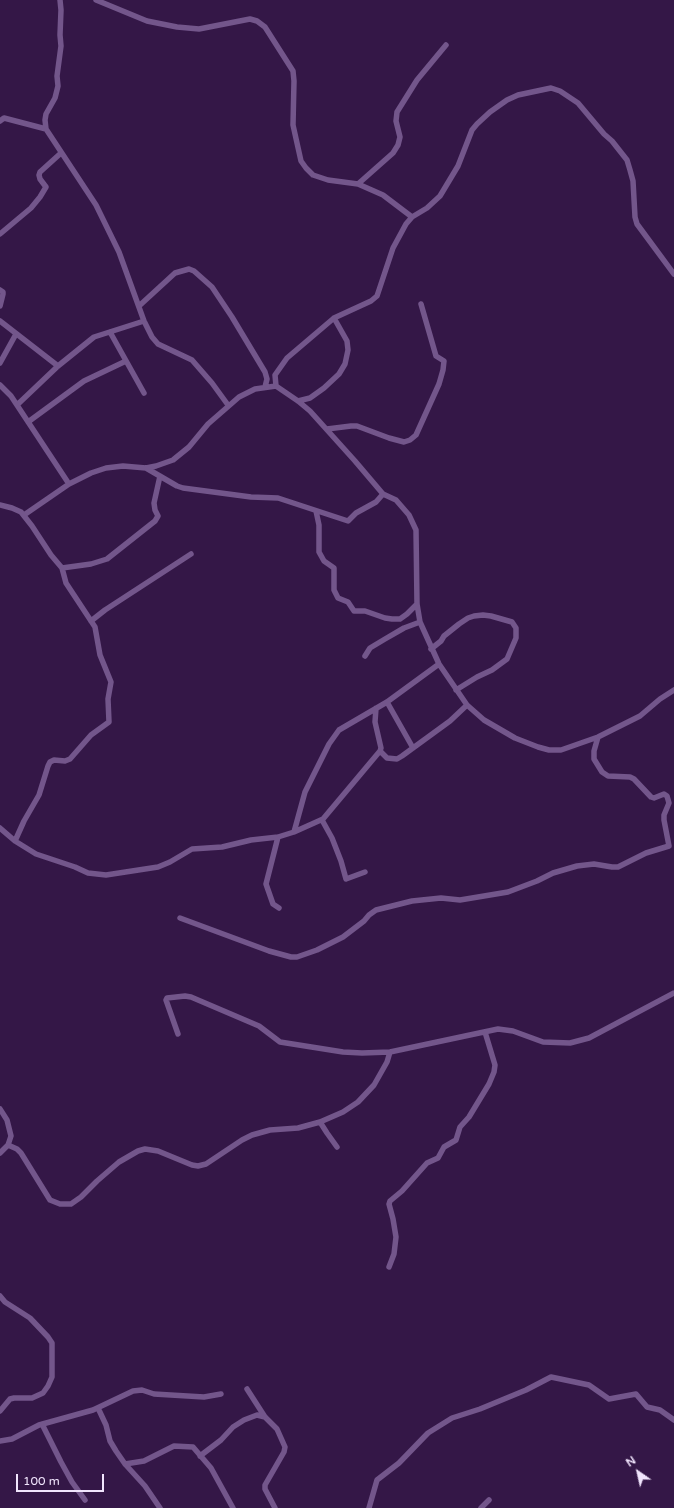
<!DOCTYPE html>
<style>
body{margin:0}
#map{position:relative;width:674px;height:1508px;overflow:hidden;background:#341747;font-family:"Varela Round",sans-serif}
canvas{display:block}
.north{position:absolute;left:618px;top:1452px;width:40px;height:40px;-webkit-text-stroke:3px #341747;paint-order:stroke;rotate:326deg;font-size:11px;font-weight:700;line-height:16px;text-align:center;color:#f1e5fd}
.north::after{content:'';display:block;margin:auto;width:14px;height:18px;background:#f1e5fd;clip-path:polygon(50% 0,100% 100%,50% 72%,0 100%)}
.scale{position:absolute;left:16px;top:1474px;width:88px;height:18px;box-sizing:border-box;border:2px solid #f1e5fd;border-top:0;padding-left:5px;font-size:12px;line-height:14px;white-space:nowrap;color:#f1e5fd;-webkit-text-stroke:3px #341747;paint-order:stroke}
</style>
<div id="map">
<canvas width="674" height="1508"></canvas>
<div class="north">N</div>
<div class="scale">100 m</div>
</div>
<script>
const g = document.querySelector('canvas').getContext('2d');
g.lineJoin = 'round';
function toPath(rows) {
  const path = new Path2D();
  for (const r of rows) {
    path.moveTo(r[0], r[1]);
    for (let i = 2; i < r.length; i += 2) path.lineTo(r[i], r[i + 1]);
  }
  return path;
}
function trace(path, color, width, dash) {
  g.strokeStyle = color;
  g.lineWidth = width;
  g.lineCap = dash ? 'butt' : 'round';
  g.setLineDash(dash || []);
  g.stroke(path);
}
trace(toPath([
 [60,0,61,10,60,35,61,46,57,76,58,86,55,98,46,114,45,120,46,129,96,205,119,252,144,321,152,337,158,344,192,360,212,383,228,405],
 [96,0,147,21,177,27,199,29,250,19,257,21,265,27,293,71,294,81,293,125,301,161,306,168,313,175,328,180,358,184,383,195,412,217],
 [0,121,4,118,46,129],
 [358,184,393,153,398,145,400,137,396,121,397,112,417,80,446,45],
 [0,234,31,208,40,197,46,187,40,179,39,175,40,172,61,153],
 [0,290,3,292,3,294,0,306],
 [139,306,175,273,189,269,194,271,212,287,232,317,265,372,267,379,265,387],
 [0,321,58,366],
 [110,332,144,393],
 [0,363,16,334],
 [0,385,11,396,69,484],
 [276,386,275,375,287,358,334,318,371,301,377,296,393,248,406,224,412,217,427,208,440,196,458,166,472,130,477,124,490,112,507,100,518,95,551,88,560,91,578,103,604,134,612,141,627,160,630,170,633,181,635,217,637,224,674,274],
 [298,401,310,398,324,388,339,374,345,364,348,350,347,341,334,318],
 [17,405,58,366,94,337,144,321],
 [28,422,84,381,126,361],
 [327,429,351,426,357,426,389,438,404,442,410,440,416,435,439,384,443,370,444,361,436,356,421,304],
 [146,468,177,486,183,488,251,497,278,498,348,521,356,513,376,502,383,494],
 [0,505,12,508,21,512,32,526,51,555,62,568,66,583,95,627,100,655,111,682,108,699,109,722,91,735,70,759,65,761,54,760,50,762,48,766,39,795,24,821,15,841],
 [316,511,319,525,319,552,324,561,334,568,334,590,338,598,348,602,354,611,365,611,385,618,392,619,400,619,407,614,417,604],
 [24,515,69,484,91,473,106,468,123,466,146,468,156,466,173,460,189,447,208,424,239,397,255,389,276,386,298,401,310,411,355,461,383,494,396,500,409,515,416,530,417,604,420,622,439,664,467,705,484,720,515,738,538,747,549,750,561,750,598,737,640,716,660,699,674,690],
 [62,568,91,564,107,559,155,521,158,516,155,510,154,503,160,476],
 [91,621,105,610,191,554],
 [431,649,441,641,444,636,459,624,468,618,474,616,483,615,491,616,512,622,516,628,516,638,507,659,492,670,477,677,456,690],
 [365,656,370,648,385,639,404,628,420,622],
 [387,702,413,748],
 [380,751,387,758,397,759,402,756,450,721,467,705],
 [322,820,332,838,341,861,346,879,365,872],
 [0,828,15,841,36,854,75,867,88,873,106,875,158,867,170,862,192,849,222,847,251,840,278,837,294,832,323,819,380,751,381,748,375,722,376,708],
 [294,832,305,792,329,744,339,730,387,702,439,664],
 [278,837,266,884,273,904,279,908],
 [180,918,269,951,291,957,297,957,317,950,343,937,364,921,369,915,376,910,412,901,441,898,460,900,508,892,537,881,553,873,577,866,594,864,612,867,618,867,646,853,669,846,664,820,664,815,669,803,667,796,664,794,654,798,651,797,634,779,630,777,608,776,602,772,594,759,594,751,598,737],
 [178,1034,166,1000,167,998,185,996,191,997,259,1026,280,1042,343,1052,362,1053,390,1052,498,1029,513,1031,543,1042,570,1043,589,1038,674,993],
 [0,1109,7,1120,11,1136,8,1145,0,1153],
 [320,1122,327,1133,337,1147],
 [8,1145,17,1149,21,1153,50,1200,60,1204,71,1204,81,1197,97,1181,119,1162,138,1151,145,1149,158,1151,192,1165,198,1166,206,1164,242,1140,252,1135,270,1130,298,1128,320,1122,343,1112,358,1102,374,1085,387,1062,390,1052],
 [389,1267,394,1254,396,1237,393,1219,389,1204,390,1201,402,1191,427,1163,438,1158,444,1147,456,1140,460,1127,469,1117,489,1084,494,1072,495,1065,485,1032],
 [0,1296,5,1302,30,1318,48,1337,52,1343,52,1377,48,1386,43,1393,32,1398,14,1398,10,1399,0,1411],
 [247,1389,265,1417,277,1429,285,1447,284,1452,265,1485,265,1489,275,1508],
 [98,1408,106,1425,110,1441,116,1451,125,1464,145,1486,160,1508],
 [42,1424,61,1462,72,1482,85,1500],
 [0,1441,12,1439,39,1425,93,1410,133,1391,142,1390,154,1394,204,1397,221,1394],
 [200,1456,221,1440,233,1427,244,1420,257,1415,265,1417],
 [125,1464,144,1461,174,1446,193,1447,211,1468,233,1508],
 [369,1508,377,1480,399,1463,428,1433,452,1418,480,1409,526,1390,551,1377,589,1385,609,1399,636,1394,647,1407,660,1410,674,1420],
 [481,1508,489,1500]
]), '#73568b', 5.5);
</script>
